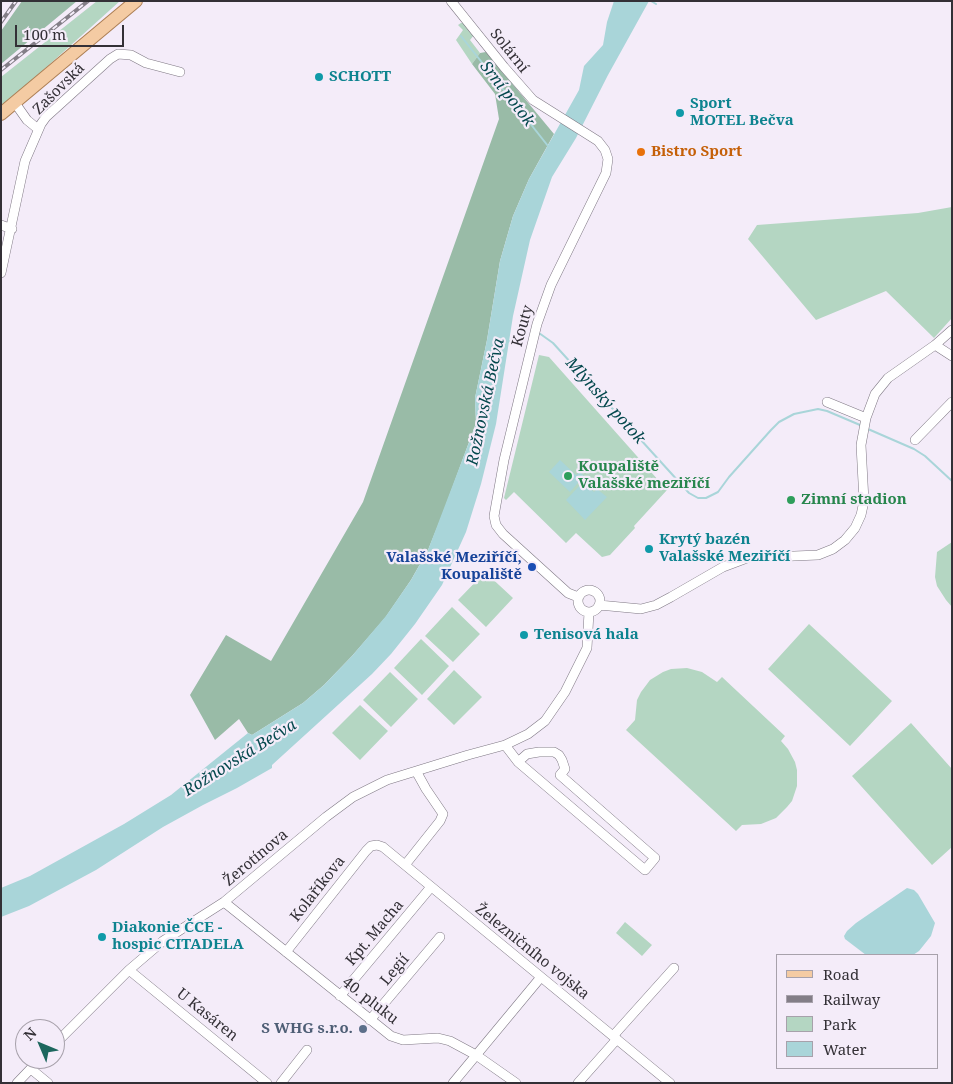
<!DOCTYPE html>
<meta charset="utf-8">
<style>
body{margin:0}
#map{position:relative;width:953px;height:1084px;overflow:hidden;background:#f4ecf9;font-family:"Noto Serif",serif}
canvas{display:block}
.frame{position:absolute;inset:0;border:2px solid #333036;pointer-events:none}
.legend{position:absolute;left:776px;top:954px;width:162px;height:115px;box-sizing:border-box;background:#f4ecf9;border:1px solid #a7a1ab;margin:0;padding:6px 9px;list-style:none;font-size:15px;color:#333036}
.legend li{display:flex;align-items:center;gap:10px;height:25px}
.legend b{width:25px;border:1px solid #a7a1ab}
.north{position:absolute;left:15px;top:1019px;width:50px;height:50px;box-sizing:border-box;background:#f4ecf9;border:1px solid #a7a1ab;border-radius:50%;rotate:315deg;font-size:14px;font-weight:700;line-height:20px;text-align:center;color:#333036}
.north::after{content:'';display:block;margin:auto;width:18px;height:22px;background:#1d675e;clip-path:polygon(50% 0,100% 100%,50% 72%,0 100%)}
.scale{position:absolute;left:15px;top:25px;width:109px;height:22px;box-sizing:border-box;border:2px solid #333036;border-top:0;padding-left:6px;font-size:15px;line-height:18px;white-space:nowrap;color:#333036;-webkit-text-stroke:4px #f4ecf9;paint-order:stroke}
</style>
<div id="map">
<canvas width="953" height="1084"></canvas>
<div class="frame"></div>
<ul class="legend">
<li><b style="height:6px;background:#f4cba3"></b>Road</li>
<li><b style="height:6px;background:#837e87"></b>Railway</li>
<li><b style="height:14px;background:#b4d6c2"></b>Park</li>
<li><b style="height:14px;background:#a9d5d9"></b>Water</li>
</ul>
<div class="north">N</div>
<div class="scale">100 m</div>
</div>
<script>
const g = document.querySelector('canvas').getContext('2d');
g.lineJoin = 'round';
function fill(path, color) {
  g.fillStyle = color;
  g.fill(path, 'evenodd');
}
function toPath(rows) {
  const path = new Path2D();
  for (const r of rows) {
    if (r.length === 3) {
      path.moveTo(r[0] + r[2], r[1]);
      path.arc(r[0], r[1], r[2], 0, 2 * Math.PI);
      continue;
    }
    path.moveTo(r[0], r[1]);
    for (let i = 2; i < r.length; i += 2) path.lineTo(r[i], r[i + 1]);
  }
  return path;
}
function trace(path, color, width, dash) {
  g.strokeStyle = color;
  g.lineWidth = width;
  g.lineCap = dash ? 'butt' : 'round';
  g.setLineDash(dash || []);
  g.stroke(path);
}
function write(font, color, halo, rows, align = 'center') {
  g.font = font + ' "Noto Serif",serif';
  g.lineWidth = 4.5;
  g.setLineDash([]);
  g.textBaseline = 'middle';
  g.strokeStyle = halo;
  g.fillStyle = color;
  for (const [text, x, y, turn = 0] of rows) {
    g.save();
    g.translate(x, y);
    g.rotate((+turn || 0) * Math.PI / 180);
    g.textAlign = isNaN(turn) ? turn : align;
    if (halo) g.strokeText(text, 0, 0);
    g.fillText(text, 0, 0);
    g.restore();
  }
}
fill(toPath([
 [97,1,120,1,1,108,1,77],
 [461,23,463,23,474,35,470,40,480,53,472,64,456,40,463,30,458,25],
 [952,207,952,318,934,338,886,291,816,320,748,239,757,225,918,213],
 [539,355,549,357,667,490,634,526,635,528,610,555,602,557,576,533,566,543,514,492,506,500,504,498],
 [952,542,952,607,946,600,937,586,935,577,937,552],
 [485,572,513,598,486,627,458,600],
 [452,607,480,634,453,662,425,636],
 [809,624,892,701,850,746,768,669],
 [421,639,449,666,422,695,394,668],
 [687,668,702,672,717,682,722,677,785,736,781,741,788,749,795,762,797,770,797,786,792,801,787,807,776,818,761,824,742,825,736,831,626,730,635,720,637,700,641,692,650,680,663,672,671,669],
 [454,670,482,697,454,725,427,699],
 [390,672,418,699,391,727,363,700],
 [360,705,388,731,360,760,332,733],
 [911,723,952,769,952,847,932,865,852,776],
 [625,922,652,945,642,956,616,933]
]), '#b4d6c2');
fill(toPath([
 [22,1,77,1,1,64,1,31],
 [486,52,554,134,529,179,513,216,500,261,487,340,475,398,476,423,443,513,428,550,411,580,385,618,352,656,324,685,303,703,252,735,248,733,239,719,215,740,190,695,226,635,271,661,363,502,499,119,495,94,472,64,480,53]
]), '#99bba7');
fill(toPath([
 [614,1,649,1,608,75,576,138,552,177,530,240,513,316,496,424,481,484,466,532,442,585,415,624,391,654,372,674,272,765,272,768,237,788,203,805,163,827,96,870,29,906,1,917,1,888,30,876,124,824,171,795,248,733,252,735,303,703,324,685,352,656,386,616,411,580,428,550,476,424,475,398,487,340,500,261,513,216,529,179,579,90,584,66,603,45,607,22],
 [560,460,576,475,580,472,584,476,570,492,549,472],
 [583,482,594,492,597,489,607,497,585,520,566,500],
 [907,888,914,890,918,894,935,923,931,936,919,951,913,955,866,955,845,939,844,936,847,931,856,923]
]), '#a9d5d9');
trace(toPath([
 [651,1,656,4],
 [461,36,548,146],
 [539,333,553,343,689,493,698,498,706,498,718,492,729,477,771,430,779,422,794,414,818,409,827,411,860,425],
 [507,342,524,337],
 [868,429,914,449,925,456,952,481]
]), '#a9d5d9', 2);
const minor = toPath([
 [451,1,504,67,533,100,598,141,605,150,608,159,606,173,551,285,537,324,504,460,494,516,496,525,503,534,568,593,578,597],
 [15,103,27,120,38,129],
 [1,225,12,229],
 [1,273,25,161,41,124,46,117,110,59,118,54,131,55,146,63,180,72],
 [935,345,952,356],
 [827,402,866,418],
 [915,440,952,402],
 [589,601,11],
 [599,605,641,609,656,605,671,597,723,567,747,558,818,555,833,549,845,540,855,528,861,515,864,501,861,445,866,418,875,394,888,378,935,345,952,330],
 [505,745,518,762,645,870,655,858,560,775,565,769,562,760,559,755,554,752,539,752,527,754,518,762],
 [405,865,440,821,443,814,426,789,416,771],
 [224,902,391,1036,403,1040,438,1038,450,1041,476,1055,516,1083],
 [286,952,366,851,371,846,377,845,383,847,670,1083],
 [129,970,267,1083],
 [340,996,431,887],
 [370,1020,440,937],
 [613,1036,674,968],
 [55,1044,129,970,163,941,224,902,326,817,353,797,387,780,468,755,505,745,528,734,545,721,565,692,587,648,589,612],
 [31,1069,48,1083],
 [17,1083,40,1059],
 [281,1083,307,1050],
 [453,1083,541,977],
 [578,1083,617,1039]
]);
const primary = toPath([
 [1,114,136,1]
]);
trace(minor, '#7f7884', 10);
trace(primary, '#ac7f55', 14);
trace(minor, '#fff', 9);
trace(primary, '#f4cba3', 12);
const rail = toPath([
 [1,22,16,1],
 [1,70,88,1]
]);
trace(rail, '#837e87', 4);
trace(rail, '#f4ecf9', 2, [5.5]);
for (const [x, y, r, color] of [
 [319,77,5,"#0f9aa8"],
 [680,113,5,"#0f9aa8"],
 [641,152,5,"#e8710a"],
 [568,476,5,"#2e9e5b"],
 [791,500,5,"#2e9e5b"],
 [649,549,5,"#0f9aa8"],
 [532,567,5,"#1a4fb4"],
 [524,635,5,"#0f9aa8"],
 [102,937,5,"#0f9aa8"],
 [363,1029,5,"#5c6f8a"]
]) {
  const dot = new Path2D();
  dot.arc(x, y, r, 0, 2 * Math.PI);
  g.fillStyle = color;
  g.fill(dot);
  trace(dot, '#f4ecf9', 2);
}
write('15px', '#333036', '#f4ecf9', [
 ["Solární",509,51,51],
 ["Zašovská",59,89,-45],
 ["Kouty",523,326,-74],
 ["Žerotínova",256,858,-40],
 ["Kolaříkova",318,889,-52],
 ["Kpt. Macha",375,933,-50],
 ["Železničního vojska",532,952,39],
 ["Legií",395,970,-50],
 ["40. pluku",370,1001,38],
 ["U Kasáren",207,1015,39]
]);
write('bold 15px', '#0d838f', '#f4ecf9', [
 ["SCHOTT",329,77],
 ["Sport",690,104],
 ["MOTEL Bečva",690,121],
 ["Krytý bazén",659,540],
 ["Valašské Meziříčí",659,557],
 ["Tenisová hala",534,635],
 ["Diakonie ČCE -",112,928],
 ["hospic CITADELA",112,945]
], 'left');
write('bold 15px', '#c56008', '#f4ecf9', [
 ["Bistro Sport",651,152]
], 'left');
write('bold 15px', '#27864d', '#f4ecf9', [
 ["Koupaliště",578,467],
 ["Valašské meziříčí",578,484],
 ["Zimní stadion",801,500]
], 'left');
write('bold 15px', '#164399', '#f4ecf9', [
 ["Valašské Meziříčí,",522,558],
 ["Koupaliště",522,575]
], 'right');
write('bold 15px', '#4e5e75', '#f4ecf9', [
 ["S WHG s.r.o.",353,1029]
], 'right');
write('italic 16px', '#04484d', '#f4ecf9', [
 ["Srní potok",507,94,52],
 ["Mlýnský potok",605,401,48],
 ["Rožnovská Bečva",486,402,-78],
 ["Rožnovská Bečva",240,758,-32]
]);
</script>
